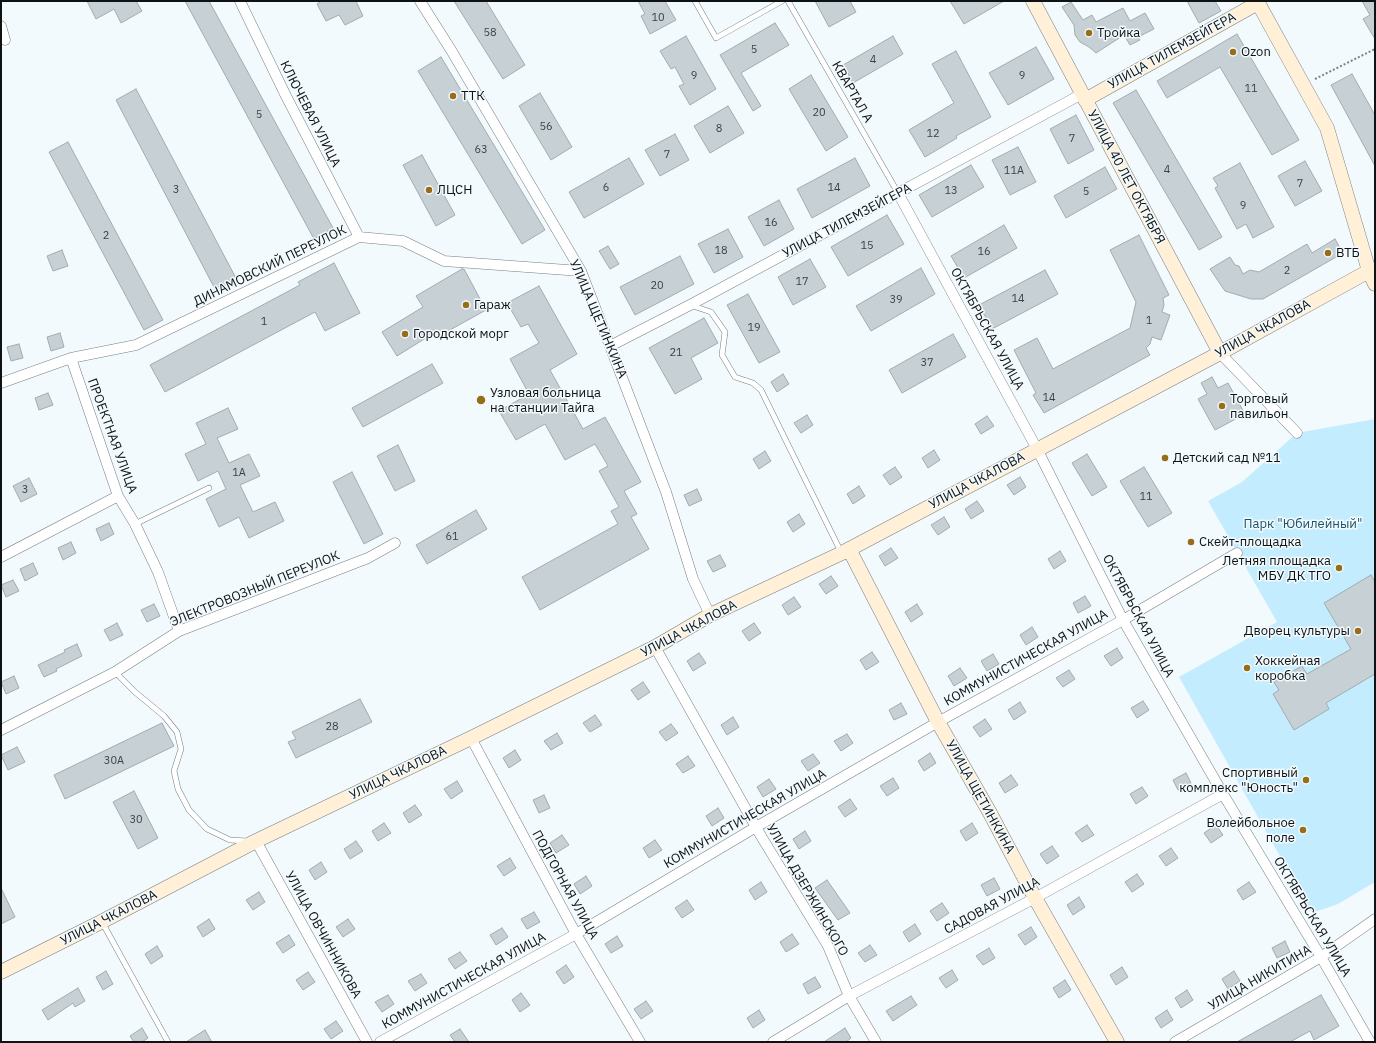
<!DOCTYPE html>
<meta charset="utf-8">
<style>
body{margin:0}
#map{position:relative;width:1376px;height:1043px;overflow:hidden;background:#f2fafe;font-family:"IBM Plex Sans",sans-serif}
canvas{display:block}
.frame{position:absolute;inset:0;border:2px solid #0e1213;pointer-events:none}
</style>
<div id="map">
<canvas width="1376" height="1043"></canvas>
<div class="frame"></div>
</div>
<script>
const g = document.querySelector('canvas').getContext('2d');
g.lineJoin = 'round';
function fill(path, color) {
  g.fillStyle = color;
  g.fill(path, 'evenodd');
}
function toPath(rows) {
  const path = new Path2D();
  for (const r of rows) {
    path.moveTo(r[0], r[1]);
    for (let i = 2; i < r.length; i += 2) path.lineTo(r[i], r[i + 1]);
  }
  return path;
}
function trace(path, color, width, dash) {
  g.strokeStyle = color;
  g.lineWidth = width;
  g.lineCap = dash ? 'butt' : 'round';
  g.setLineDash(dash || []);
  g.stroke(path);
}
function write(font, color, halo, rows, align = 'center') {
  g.font = font + ' "IBM Plex Sans",sans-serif';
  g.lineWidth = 3;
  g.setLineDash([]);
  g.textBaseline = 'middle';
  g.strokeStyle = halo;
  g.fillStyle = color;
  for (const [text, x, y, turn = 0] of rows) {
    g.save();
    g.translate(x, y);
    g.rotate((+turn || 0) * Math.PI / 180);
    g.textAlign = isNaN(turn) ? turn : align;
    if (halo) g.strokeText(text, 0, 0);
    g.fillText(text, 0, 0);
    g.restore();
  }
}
fill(toPath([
 [1375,419,1375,882,1338,904,1312,913,1179,677,1277,622,1208,501,1242,482,1297,433]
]), '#c3edfe');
const building = toPath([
 [87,1,136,1,142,11,121,23,114,9,96,19,87,1],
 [185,1,209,1,333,228,314,239,185,1],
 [322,1,356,1,363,16,345,25,339,15,326,21,317,4,322,1],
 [454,1,486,1,525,65,503,79,454,1],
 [638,1,665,1,676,20,650,34,641,16,645,14,638,1],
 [815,1,850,1,856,12,829,27,815,1],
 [950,1,1004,1,964,24,950,1],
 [1187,1,1215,1,1221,11,1199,23,1187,1],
 [1362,1,1375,1,1375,39,1363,19,1370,15,1362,1],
 [1071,2,1083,20,1092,15,1096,22,1123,8,1130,21,1145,13,1154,29,1138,37,1140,40,1130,45,1124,35,1096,53,1089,47,1080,42,1075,35,1074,25,1062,7,1071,2],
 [775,23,789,45,741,73,761,106,753,111,720,55,775,23],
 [1237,34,1299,140,1272,155,1220,67,1167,98,1157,81,1237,34],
 [686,36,716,89,690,105,679,86,684,84,675,67,671,69,660,51,686,36],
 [893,36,903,54,853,83,843,65,893,36],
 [1036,47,1054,79,1008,105,989,73,1036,47],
 [956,51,991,117,956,136,957,138,925,157,909,130,954,103,932,64,956,51],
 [441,57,545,230,522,244,418,71,441,57],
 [1352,74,1375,115,1375,166,1331,85,1352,74],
 [811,75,848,137,826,151,789,89,811,75],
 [136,89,237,280,216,291,116,100,136,89],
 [1136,90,1222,237,1199,250,1113,103,1136,90],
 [540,93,572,147,551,160,519,106,540,93],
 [728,106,744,133,710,153,694,126,728,106],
 [1076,115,1094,150,1068,164,1050,129,1076,115],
 [675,134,689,160,660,176,645,150,675,134],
 [68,142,163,320,144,330,49,152,68,142],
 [1018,147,1036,182,1010,195,992,160,1018,147],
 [422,155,455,215,436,226,403,165,422,155],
 [629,158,644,184,584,218,569,192,629,158],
 [855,158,870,186,812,218,797,189,855,158],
 [1305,161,1322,191,1295,206,1278,176,1305,161],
 [1240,163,1274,227,1253,238,1246,224,1237,229,1215,188,1218,186,1213,178,1240,163],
 [971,165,984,187,932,217,919,195,971,165],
 [1105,167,1117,189,1066,218,1054,196,1105,167],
 [779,200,794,229,764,246,748,217,779,200],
 [887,215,904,244,848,276,831,247,887,215],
 [1004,225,1017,248,964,278,951,256,1004,225],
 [728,229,743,257,714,273,698,244,728,229],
 [1139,235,1169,295,1163,298,1164,305,1162,312,1170,315,1161,340,1152,337,1150,344,1146,348,1150,355,1044,413,1033,395,1036,393,1014,350,1037,338,1053,369,1130,328,1136,302,1110,250,1139,235],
 [1335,239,1343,253,1263,299,1251,299,1225,291,1210,269,1230,257,1235,265,1239,266,1243,274,1250,270,1259,272,1307,244,1312,253,1335,239],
 [608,246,619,264,610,269,599,251,608,246],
 [62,250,68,266,53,271,47,256,62,250],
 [680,256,694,284,635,315,620,287,680,256],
 [810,259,826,287,793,305,778,277,810,259],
 [334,263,360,313,325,331,315,312,165,392,150,365,300,285,298,282,334,263],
 [921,268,935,294,871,331,856,306,921,268],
 [462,269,464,269,486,310,439,336,437,331,397,356,382,332,423,307,416,296,462,269],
 [1045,270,1058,294,992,329,979,305,1045,270],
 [539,286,577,354,550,370,583,429,605,417,641,482,624,491,637,514,631,517,649,549,540,610,522,577,618,524,611,511,619,507,599,471,608,466,595,444,565,460,545,424,516,440,499,411,529,394,510,359,539,343,528,324,521,327,507,303,539,286],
 [748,294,780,352,759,363,727,305,748,294],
 [704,318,718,343,691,358,702,379,675,394,649,348,704,318],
 [60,333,64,347,51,351,47,337,60,333],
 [953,334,966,357,902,393,889,370,953,334],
 [19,344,23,358,11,361,7,347,19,344],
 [432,364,443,383,363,427,352,408,432,364],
 [783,374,789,384,777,392,771,382,783,374],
 [1212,377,1218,388,1228,383,1245,414,1215,430,1198,399,1207,394,1201,383,1212,377],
 [48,393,53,405,39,410,35,398,48,393],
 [228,408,238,429,217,438,229,463,249,454,260,476,240,485,253,512,275,502,284,521,249,538,239,517,219,527,206,499,226,489,218,471,198,481,185,454,206,444,196,423,228,408],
 [807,415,813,425,801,433,794,423,807,415],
 [987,416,994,426,981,434,975,424,987,416],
 [398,445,415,481,395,491,377,456,398,445],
 [934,450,940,460,928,468,922,458,934,450],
 [765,451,771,461,759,469,753,459,765,451],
 [1087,454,1107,487,1092,496,1072,463,1087,454],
 [895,467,902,477,890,485,883,475,895,467],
 [1144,467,1172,513,1148,527,1120,481,1144,467],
 [352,472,383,534,364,544,333,482,352,472],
 [1020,477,1026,487,1014,495,1007,485,1020,477],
 [29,478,37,494,21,502,13,486,29,478],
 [859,486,865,496,853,504,847,494,859,486],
 [697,489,702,500,689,506,684,495,697,489],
 [977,501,984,511,971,519,965,509,977,501],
 [476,510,487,529,427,564,416,545,476,510],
 [799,514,805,524,793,532,787,522,799,514],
 [944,517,950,527,938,535,931,525,944,517],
 [109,523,114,534,101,541,96,529,109,523],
 [71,542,76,553,63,560,58,548,71,542],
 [891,548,898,558,885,566,879,556,891,548],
 [1060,551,1066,561,1054,569,1048,559,1060,551],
 [720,555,726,566,713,572,707,561,720,555],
 [33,563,38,574,25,581,20,569,33,563],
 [1371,575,1375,582,1375,674,1326,703,1329,709,1294,730,1273,694,1279,690,1274,682,1302,666,1307,674,1351,649,1324,603,1371,575],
 [831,576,838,586,826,594,819,584,831,576],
 [13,580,19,591,6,597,1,585,13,580],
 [1085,596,1091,606,1078,613,1073,603,1085,596],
 [794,597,801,607,788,615,782,605,794,597],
 [154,604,160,616,147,622,141,610,154,604],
 [917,604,923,614,911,622,905,612,917,604],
 [117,623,123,635,110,641,104,630,117,623],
 [754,623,761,633,749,641,742,631,754,623],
 [1032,627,1038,637,1026,645,1020,635,1032,627],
 [77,644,82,656,56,669,57,671,44,677,38,665,65,652,64,650,77,644],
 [1117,648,1123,658,1111,666,1104,656,1117,648],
 [872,652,879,662,866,670,860,660,872,652],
 [699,653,706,663,693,671,687,661,699,653],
 [993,654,999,664,987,671,981,661,993,654],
 [960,668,967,678,954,686,948,676,960,668],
 [1069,670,1075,679,1063,687,1056,678,1069,670],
 [14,676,19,688,6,694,1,682,14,676],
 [643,682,650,692,638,700,631,690,643,682],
 [360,699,372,722,296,758,288,742,296,739,292,732,360,699],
 [1143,701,1149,710,1137,718,1131,708,1143,701],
 [1020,702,1026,712,1014,720,1008,710,1020,702],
 [901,703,907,714,894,720,889,710,901,703],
 [595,715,602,725,590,732,583,723,595,715],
 [733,717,739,727,727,735,721,725,733,717],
 [985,719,992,729,980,737,973,727,985,719],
 [162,723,174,746,65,799,54,775,162,723],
 [671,724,678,733,666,741,659,732,671,724],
 [557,733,563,743,551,750,544,741,557,733],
 [847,734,853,743,841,751,834,741,847,734],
 [17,747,25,762,8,770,1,755,17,747],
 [515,750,521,760,509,768,503,758,515,750],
 [930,753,936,763,924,771,918,761,930,753],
 [813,754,820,763,808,771,801,761,813,754],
 [688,756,695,766,683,773,676,764,688,756],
 [1186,773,1191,783,1178,790,1173,780,1186,773],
 [1011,775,1018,785,1005,793,999,783,1011,775],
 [893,778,899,788,887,796,880,786,893,778],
 [769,779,776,789,763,797,757,787,769,779],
 [457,781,463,791,451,799,444,789,457,781],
 [1142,787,1148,796,1136,804,1130,794,1142,787],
 [134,791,158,838,138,849,113,802,134,791],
 [544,795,550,808,539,813,533,800,544,795],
 [850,799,857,809,845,817,838,807,850,799],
 [415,805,422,815,409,823,403,813,415,805],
 [718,808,724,818,712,826,706,816,718,808],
 [384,823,391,833,378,841,372,831,384,823],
 [972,823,978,833,966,841,960,831,972,823],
 [1087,825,1094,835,1082,842,1075,833,1087,825],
 [1216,825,1223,835,1211,843,1204,833,1216,825],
 [805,831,811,841,799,849,793,839,805,831],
 [562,835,569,845,556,853,550,843,562,835],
 [655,840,662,850,649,858,643,848,655,840],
 [356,841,363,851,350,859,344,849,356,841],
 [1052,846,1059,856,1047,864,1040,854,1052,846],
 [1171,848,1178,858,1166,866,1159,856,1171,848],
 [510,858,516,868,504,876,497,866,510,858],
 [321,862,327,872,315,880,309,870,321,862],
 [1137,874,1144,884,1132,892,1125,882,1137,874],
 [586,876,592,886,580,894,574,884,586,876],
 [994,878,1000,889,987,896,981,885,994,878],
 [827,880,850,913,838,920,815,888,827,880],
 [761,882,767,892,755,900,749,890,761,882],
 [1249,882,1256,892,1243,900,1237,890,1249,882],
 [1,888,15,917,1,924,1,888],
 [259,892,265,902,253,910,246,900,259,892],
 [1079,897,1085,907,1073,915,1067,905,1079,897],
 [687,900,694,910,682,918,675,908,687,900],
 [942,903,949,913,937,921,930,911,942,903],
 [534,912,540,922,527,929,521,919,534,912],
 [209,919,215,929,203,937,197,927,209,919],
 [348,919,355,929,343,937,336,927,348,919],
 [915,924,921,934,909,942,903,932,915,924],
 [1031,927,1037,937,1025,945,1018,935,1031,927],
 [502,928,508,937,496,945,490,935,502,928],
 [792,934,799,944,786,952,780,942,792,934],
 [289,935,295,945,283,953,276,943,289,935],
 [617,936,623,946,611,953,605,944,617,936],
 [1285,941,1290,952,1277,958,1272,948,1285,941],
 [870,945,877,955,865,962,858,953,870,945],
 [157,946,163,956,151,964,145,954,157,946],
 [989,948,995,958,983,965,976,956,989,948],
 [460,952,467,961,455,969,448,959,460,952],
 [566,965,574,977,564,984,556,972,566,965],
 [1122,967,1128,977,1116,985,1110,975,1122,967],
 [952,970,958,980,946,988,939,978,952,970],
 [106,971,113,984,103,990,96,977,106,971],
 [1234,971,1240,981,1228,989,1222,979,1234,971],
 [308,972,315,982,303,990,296,980,308,972],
 [421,974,427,983,415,991,408,981,421,974],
 [815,977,821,987,808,994,803,984,815,977],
 [1065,980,1071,990,1059,998,1053,988,1065,980],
 [78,988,85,1001,75,1007,73,1003,48,1020,42,1010,78,988],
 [1187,990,1193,1000,1181,1008,1175,998,1187,990],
 [521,993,530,1005,520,1012,512,1000,521,993],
 [388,995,394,1004,382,1012,375,1002,388,995],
 [1321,995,1339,1026,1314,1040,1310,1031,1290,1042,1237,1042,1321,995],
 [911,996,917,1005,893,1021,886,1011,911,996],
 [646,1001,653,1011,641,1019,634,1009,646,1001],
 [759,1010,765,1020,753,1028,747,1018,759,1010],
 [1167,1010,1173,1020,1161,1028,1155,1018,1167,1010],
 [336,1021,343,1031,331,1039,324,1029,336,1021],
 [142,1028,148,1038,142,1042,134,1042,130,1036,142,1028],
 [845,1028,851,1038,846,1042,824,1042,845,1028],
 [460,1029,469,1042,455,1042,450,1035,460,1029],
 [205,1030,212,1042,186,1042,205,1030]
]);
fill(building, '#c6d0d5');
trace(building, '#a1acb0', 1);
const lane = toPath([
 [695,1,716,38,782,1],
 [788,1,898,193],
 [690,305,711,312,725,332,722,355,735,377,753,383,761,390,841,552],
 [135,524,209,488],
 [115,672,135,692,164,716,177,732,181,749,174,771,178,789,189,810,207,829,230,840,247,841],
 [102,922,168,1042]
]);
const street = toPath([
 [240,1,286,96,359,237],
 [420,1,451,50,581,271,610,346,666,492,693,579,710,615],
 [1,26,5,40],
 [898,193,1037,449,1123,620,1223,794,1321,957,1370,1042],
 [610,346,690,305,1082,94],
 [1220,353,1297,433],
 [71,358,118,496,135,524,158,572,179,631],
 [1,383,71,358,136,345,359,237,403,241,444,261,581,271],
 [1,557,118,496],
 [655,647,761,836,828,946,849,996,876,1042],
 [1,730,115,672,179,631,368,558,395,543],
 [471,738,576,934,640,1042],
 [256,841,367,1042],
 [380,1042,576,934,756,827,938,722,1123,620,1237,553],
 [773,1042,849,996,1035,898,1223,794],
 [1175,1042,1321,957,1375,919]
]);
const secondary = toPath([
 [1033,1,1220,353],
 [1257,1,1327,128,1369,271,1375,284],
 [1085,100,1258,3],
 [849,549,938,722,990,813,1035,898,1117,1042],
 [1,972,101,922,256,841,471,738,655,647,710,615,842,553,1220,353,1369,271]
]);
trace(lane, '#767f84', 6);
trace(street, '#767f84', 11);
trace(secondary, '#767f84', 15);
trace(toPath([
 [1315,79,1375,49]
]), '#7c8284', 2, [2, 2]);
trace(lane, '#fff', 5);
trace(street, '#fff', 10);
trace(secondary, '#fff0d7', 14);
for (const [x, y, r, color] of [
 [1089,33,4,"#976d19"],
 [1233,52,4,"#976d19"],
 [453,96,4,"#976d19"],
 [429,190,4,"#976d19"],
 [1328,253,4,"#976d19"],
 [466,305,4,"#976d19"],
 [405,334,4,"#976d19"],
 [481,400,5,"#976d19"],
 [1222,406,4,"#976d19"],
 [1165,458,4,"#976d19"],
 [1191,542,4,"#976d19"],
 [1339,568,4,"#976d19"],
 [1358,631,4,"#976d19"],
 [1247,668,4,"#976d19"],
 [1306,780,4,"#976d19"],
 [1303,830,4,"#976d19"]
]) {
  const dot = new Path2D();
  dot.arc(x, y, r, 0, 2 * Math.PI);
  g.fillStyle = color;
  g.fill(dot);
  trace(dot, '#f2fafe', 1.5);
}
write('11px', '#3c4244', null, [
 ["10",658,18],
 ["58",490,33],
 ["5",754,50],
 ["4",873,60],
 ["9",694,76],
 ["9",1022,76],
 ["11",1251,89],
 ["20",819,113],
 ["5",259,115],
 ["56",546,127],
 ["8",719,129],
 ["12",933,134],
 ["7",1072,139],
 ["63",481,150],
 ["7",667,155],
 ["4",1167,170],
 ["11А",1014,171],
 ["7",1300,184],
 ["6",606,188],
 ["14",834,188],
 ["3",176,190],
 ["13",951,191],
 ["5",1086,192],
 ["9",1243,206],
 ["16",771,223],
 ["2",106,236],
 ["15",867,246],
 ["18",721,251],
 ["16",984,252],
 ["2",1287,271],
 ["17",802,282],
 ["20",657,286],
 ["14",1018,299],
 ["39",896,300],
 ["1",1149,321],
 ["1",264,322],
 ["19",754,328],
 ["21",676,353],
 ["37",927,363],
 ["14",1049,398],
 ["1А",239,473],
 ["3",25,490],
 ["11",1146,497],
 ["61",452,537],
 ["28",332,727],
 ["30А",114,761],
 ["30",136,820]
]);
write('13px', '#0e1213', '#f2fafe', [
 ["Тройка",1097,33],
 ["Ozon",1241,52],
 ["ТТК",461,96],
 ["ЛЦСН",437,190],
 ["ВТБ",1336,253],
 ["Гараж",474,305],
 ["Городской морг",413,334],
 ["Узловая больница",490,393],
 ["на станции Тайга",490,408],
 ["Торговый",1230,399],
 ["павильон",1230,414],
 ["Детский сад №11",1173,458],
 ["Скейт-площадка",1199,542],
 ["Летняя площадка",1331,561,"right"],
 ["МБУ ДК ТГО",1331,576,"right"],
 ["Дворец культуры",1350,631,"right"],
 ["Хоккейная",1255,661],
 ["коробка",1255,676],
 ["Спортивный",1298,773,"right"],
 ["комплекс \"Юность\"",1298,788,"right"],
 ["Волейбольное",1295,823,"right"],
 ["поле",1295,838,"right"]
], 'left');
write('13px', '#0e1213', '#f2fafe', [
 ["УЛИЦА ТИЛЕМЗЕЙГЕРА",1172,51,-29],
 ["КВАРТАЛ А",852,92,60],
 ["КЛЮЧЕВАЯ УЛИЦА",310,114,63],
 ["УЛИЦА 40 ЛЕТ ОКТЯБРЯ",1126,177,62],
 ["УЛИЦА ТИЛЕМЗЕЙГЕРА",847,221,-28],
 ["ДИНАМОВСКИЙ ПЕРЕУЛОК",270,266,-26],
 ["УЛИЦА ЩЕТИНКИНА",598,319,67],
 ["ОКТЯБРЬСКАЯ УЛИЦА",987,329,61],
 ["УЛИЦА ЧКАЛОВА",1263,329,-29],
 ["ПРОЕКТНАЯ УЛИЦА",112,436,70],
 ["УЛИЦА ЧКАЛОВА",977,481,-28],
 ["ЭЛЕКТРОВОЗНЫЙ ПЕРЕУЛОК",255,589,-22],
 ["ОКТЯБРЬСКАЯ УЛИЦА",1138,616,62],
 ["УЛИЦА ЧКАЛОВА",689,629,-28],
 ["КОММУНИСТИЧЕСКАЯ УЛИЦА",1026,658,-29],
 ["УЛИЦА ЧКАЛОВА",398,773,-26],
 ["УЛИЦА ЩЕТИНКИНА",980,797,61],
 ["КОММУНИСТИЧЕСКАЯ УЛИЦА",745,819,-30],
 ["ПОДГОРНАЯ УЛИЦА",565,885,61],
 ["УЛИЦА ДЗЕРЖИНСКОГО",807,890,60],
 ["САДОВАЯ УЛИЦА",992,906,-28],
 ["ОКТЯБРЬСКАЯ УЛИЦА",1312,917,59],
 ["УЛИЦА ЧКАЛОВА",109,918,-27],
 ["УЛИЦА ОВЧИННИКОВА",323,935,61],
 ["УЛИЦА НИКИТИНА",1260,978,-30],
 ["КОММУНИСТИЧЕСКАЯ УЛИЦА",464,981,-29]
]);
write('13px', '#1a5165', '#f2fafe', [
 ["Парк \"Юбилейный\"",1303,524]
]);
</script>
